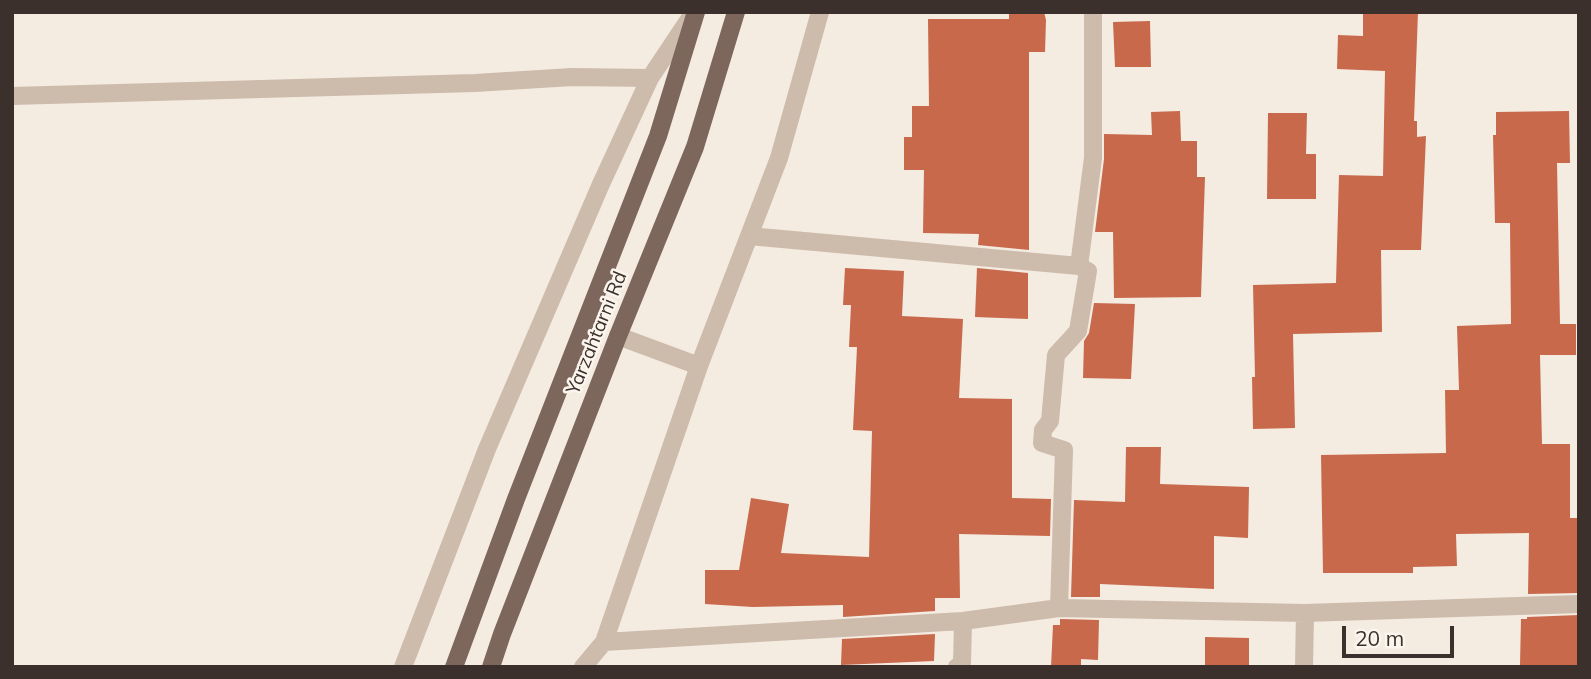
<!DOCTYPE html>
<style>
body{margin:0}
#map{position:relative;width:1591px;height:679px;overflow:hidden;background:#f4ebe1;font-family:Mulish,sans-serif}
canvas{display:block}
.frame{position:absolute;inset:0;border:14px solid #3b302b;pointer-events:none}
.scale{position:absolute;left:1342px;top:626px;width:112px;height:32px;box-sizing:border-box;border:4px solid #3b302b;border-top:0;padding-left:9px;font-size:21px;line-height:24px;white-space:nowrap;color:#3b302b;-webkit-text-stroke:5px #fbf5ee;paint-order:stroke}
</style>
<div id="map">
<canvas width="1591" height="679"></canvas>
<div class="frame"></div>
<div class="scale">20 m</div>
</div>
<script>
const g = document.querySelector('canvas').getContext('2d');
g.lineJoin = 'round';
function fill(path, color) {
  g.fillStyle = color;
  g.fill(path, 'evenodd');
}
function toPath(rows) {
  const path = new Path2D();
  for (const r of rows) {
    path.moveTo(r[0], r[1]);
    for (let i = 2; i < r.length; i += 2) path.lineTo(r[i], r[i + 1]);
  }
  return path;
}
function trace(path, color, width, dash) {
  g.strokeStyle = color;
  g.lineWidth = width;
  g.lineCap = dash ? 'butt' : 'round';
  g.setLineDash(dash || []);
  g.stroke(path);
}
function write(font, color, halo, rows, align = 'center') {
  g.font = font + ' Mulish,sans-serif';
  g.lineWidth = 5;
  g.setLineDash([]);
  g.textBaseline = 'middle';
  g.strokeStyle = halo;
  g.fillStyle = color;
  for (const [text, x, y, turn = 0] of rows) {
    g.save();
    g.translate(x, y);
    g.rotate((+turn || 0) * Math.PI / 180);
    g.textAlign = isNaN(turn) ? turn : align;
    if (halo) g.strokeText(text, 0, 0);
    g.fillText(text, 0, 0);
    g.restore();
  }
}
fill(toPath([
 [1009,12,1044,12,1046,20,1045,52,1029,52,1029,250,978,245,979,234,923,233,924,170,904,170,904,137,912,137,912,106,929,106,928,19,1009,19],
 [1363,12,1418,12,1414,121,1417,121,1417,137,1426,136,1421,250,1381,250,1382,332,1293,334,1295,428,1253,429,1252,377,1255,377,1253,285,1336,283,1339,175,1383,176,1385,71,1337,69,1338,35,1363,36],
 [1150,21,1151,67,1115,67,1113,22],
 [1180,111,1181,141,1197,141,1197,177,1205,177,1201,297,1114,298,1113,232,1095,232,1104,159,1104,134,1152,135,1151,112],
 [1569,111,1570,163,1557,163,1560,324,1576,324,1576,355,1540,355,1542,444,1570,444,1570,518,1579,518,1579,593,1528,594,1529,533,1456,534,1457,566,1413,567,1413,573,1323,573,1321,455,1446,453,1445,390,1459,390,1457,326,1511,324,1510,223,1495,223,1493,135,1496,135,1496,112],
 [1268,113,1307,113,1306,154,1316,154,1316,199,1267,199],
 [845,268,904,271,902,316,963,319,959,398,1012,399,1012,498,1051,499,1050,536,959,534,960,598,935,598,935,611,843,617,843,605,753,607,705,604,705,570,739,570,751,498,789,504,781,553,869,557,872,431,853,430,857,347,849,347,851,305,843,305],
 [977,268,1028,273,1028,319,975,317],
 [1094,303,1135,304,1131,379,1083,378,1084,341,1089,333],
 [1126,447,1161,447,1160,484,1249,487,1248,538,1214,536,1214,589,1100,584,1100,597,1071,597,1074,500,1125,502],
 [1579,615,1579,665,1520,665,1521,619,1527,619,1527,617],
 [1060,619,1099,620,1098,660,1081,659,1081,667,1051,667,1053,625,1060,625],
 [935,634,934,661,841,665,842,639],
 [1205,637,1249,638,1249,667,1205,667]
]), '#c8694b');
trace(toPath([
 [12,96,475,83,572,77,650,78]
]), '#cdbbac', 18);
trace(toPath([
 [749,236,1079,266],
 [618,336,699,366],
 [1059,608,1064,450,1042,443,1043,430,1050,421,1056,355,1078,331,1088,271,1079,266,1093,158,1093,12],
 [604,642,963,621,1059,608,1305,613,1579,604],
 [403,667,487,449,601,184,650,78,692,15],
 [583,667,604,642,699,366,779,158,820,12],
 [957,667,962,664,963,621],
 [1304,667,1305,613]
]), '#cdbbac', 18);
trace(toPath([
 [454,667,516,499,658,136,696,12],
 [491,667,502,634,618,336,695,147,736,12]
]), '#7d675c', 18);
write('19px', '#3b302b', '#fbf5ee', [
 ["Yarzahtarni Rd",597,333,-68]
]);
</script>
